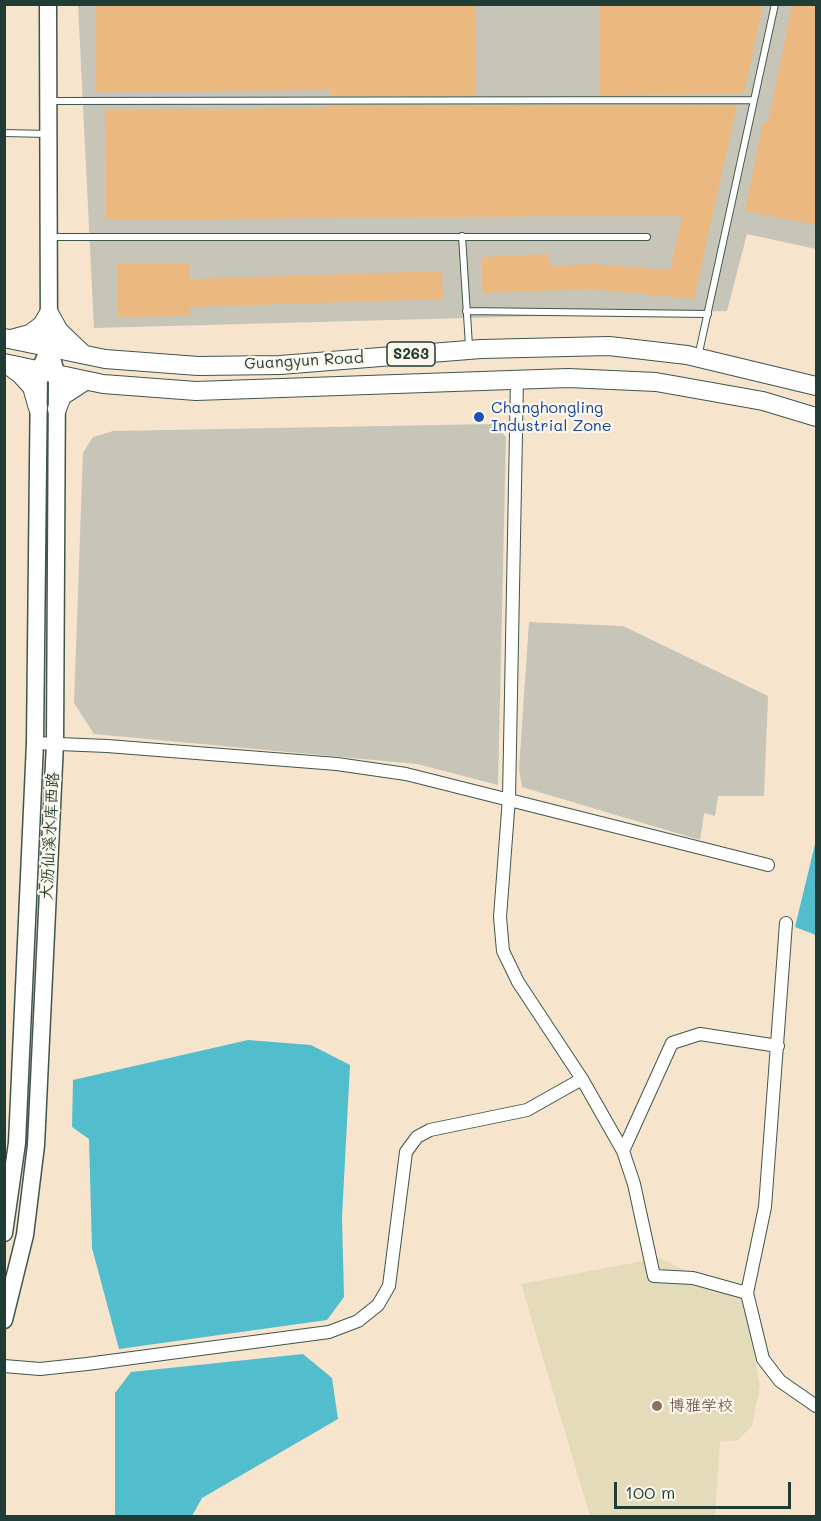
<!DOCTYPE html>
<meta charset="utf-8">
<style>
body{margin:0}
#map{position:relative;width:821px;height:1521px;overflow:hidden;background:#f7e4cd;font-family:Mali,sans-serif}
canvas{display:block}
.frame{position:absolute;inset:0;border:6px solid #1f3d34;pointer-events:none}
.scale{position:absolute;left:614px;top:1482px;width:177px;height:27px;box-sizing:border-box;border:3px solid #1f3d34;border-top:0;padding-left:8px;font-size:18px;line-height:21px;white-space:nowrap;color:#1f3d34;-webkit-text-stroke:4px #fbf7ec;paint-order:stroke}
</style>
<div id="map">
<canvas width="821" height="1521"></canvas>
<div class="frame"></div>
<div class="scale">100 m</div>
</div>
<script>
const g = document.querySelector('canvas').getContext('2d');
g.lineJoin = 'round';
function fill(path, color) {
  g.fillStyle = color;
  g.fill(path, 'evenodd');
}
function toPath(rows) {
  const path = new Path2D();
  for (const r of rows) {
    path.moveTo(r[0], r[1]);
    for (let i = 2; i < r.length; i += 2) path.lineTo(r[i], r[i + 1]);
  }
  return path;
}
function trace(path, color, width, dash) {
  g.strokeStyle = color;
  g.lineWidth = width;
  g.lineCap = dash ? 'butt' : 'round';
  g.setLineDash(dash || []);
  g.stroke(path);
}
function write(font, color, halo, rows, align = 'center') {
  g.font = font + ' Mali,"LXGW WenKai TC",sans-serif';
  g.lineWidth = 4.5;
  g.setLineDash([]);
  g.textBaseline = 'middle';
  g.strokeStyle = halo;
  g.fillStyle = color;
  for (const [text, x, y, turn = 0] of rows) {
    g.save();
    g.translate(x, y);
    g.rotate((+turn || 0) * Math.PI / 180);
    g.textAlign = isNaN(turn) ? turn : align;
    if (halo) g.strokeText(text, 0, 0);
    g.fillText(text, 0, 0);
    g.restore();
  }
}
fill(toPath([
 [659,1258,743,1297,760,1386,752,1426,738,1440,720,1442,715,1516,590,1516,521,1284]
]), '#e4dbba');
fill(toPath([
 [78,5,816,5,816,249,747,234,727,311,94,328],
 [493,424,506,437,498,785,417,764,94,734,74,703,83,453,93,437,113,431],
 [529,622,623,626,768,696,764,796,718,796,715,816,704,813,700,840,522,787,519,769]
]), '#c6c5b8');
fill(toPath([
 [816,840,816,935,795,927],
 [248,1040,311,1045,350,1065,342,1217,344,1297,327,1320,119,1349,92,1248,89,1139,72,1127,73,1080],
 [303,1354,332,1378,338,1419,202,1498,192,1516,115,1516,115,1393,131,1372]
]), '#52bdcd');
fill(toPath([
 [96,4,475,4,476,95,330,95,330,90,96,92],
 [599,4,763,4,744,94,600,95],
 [792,4,816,4,816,225,745,211,763,122,768,123],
 [737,105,694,299,590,289,483,293,481,257,548,254,550,266,593,264,670,270,682,215,106,220,105,110,330,108,330,106],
 [118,264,190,264,190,279,442,271,443,299,190,307,190,316,118,317]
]), '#ebb980');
const lane = toPath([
 [50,101,754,100],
 [4,133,48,134],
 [462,236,469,346],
 [50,237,647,237],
 [466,311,708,314],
 [698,357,775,4]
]);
const street = toPath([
 [517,380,509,798,500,917,503,951,518,982,582,1079,623,1151,634,1184,654,1276,693,1278,747,1293],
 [35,743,107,746,337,764,406,774,768,865],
 [786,923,765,1207,747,1293,763,1359,780,1381,816,1406],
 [623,1151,672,1043,700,1034,778,1046],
 [4,1366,40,1369,87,1364,329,1332,358,1321,378,1305,389,1286,406,1152,417,1137,430,1130,527,1110,582,1079]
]);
const secondary = toPath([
 [4,1233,17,1143,35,743,39,371,49,349,48,4],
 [4,1320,25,1235,36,1145,55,743,57,376,53,362]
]);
const primary = toPath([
 [49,313,59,331,83,354],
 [4,338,105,359,198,366,280,365,481,349,609,346,687,355,816,386],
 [11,339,30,334,42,325,49,313],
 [4,363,103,384,196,391,568,378,656,382,763,401,816,417],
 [9,366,20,374,32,387,38,408],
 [57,409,62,396,85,381]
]);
trace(lane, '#3f564b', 8);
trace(street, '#3f564b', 14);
trace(secondary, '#3f564b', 19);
trace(primary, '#3f564b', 20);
trace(lane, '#fff', 6);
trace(street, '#fff', 12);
trace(secondary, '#fff', 16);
trace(primary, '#fff', 18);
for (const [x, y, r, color] of [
 [479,417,6,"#1a4fb4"],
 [657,1406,6,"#8d6e63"]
]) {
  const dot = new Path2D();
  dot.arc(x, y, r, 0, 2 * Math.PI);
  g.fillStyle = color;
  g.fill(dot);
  trace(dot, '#fbf7ec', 2);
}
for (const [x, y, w] of [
 [411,354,48]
]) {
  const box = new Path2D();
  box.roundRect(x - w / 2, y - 12, w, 24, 4.5);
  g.fillStyle = '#fbf7ec';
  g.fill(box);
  trace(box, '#1f3d34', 1.5);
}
write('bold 15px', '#1f3d34', null, [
 ["S263",411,354]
]);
write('16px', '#1f3d34', '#fbf7ec', [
 ["Guangyun Road",304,361,-3],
 ["大沥仙溪水库西路",50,836,-87]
]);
write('16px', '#164399', '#fbf7ec', [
 ["Changhongling",491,408],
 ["Industrial Zone",491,426]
], 'left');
write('16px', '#785e54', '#fbf7ec', [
 ["博雅学校",669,1406]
], 'left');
</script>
